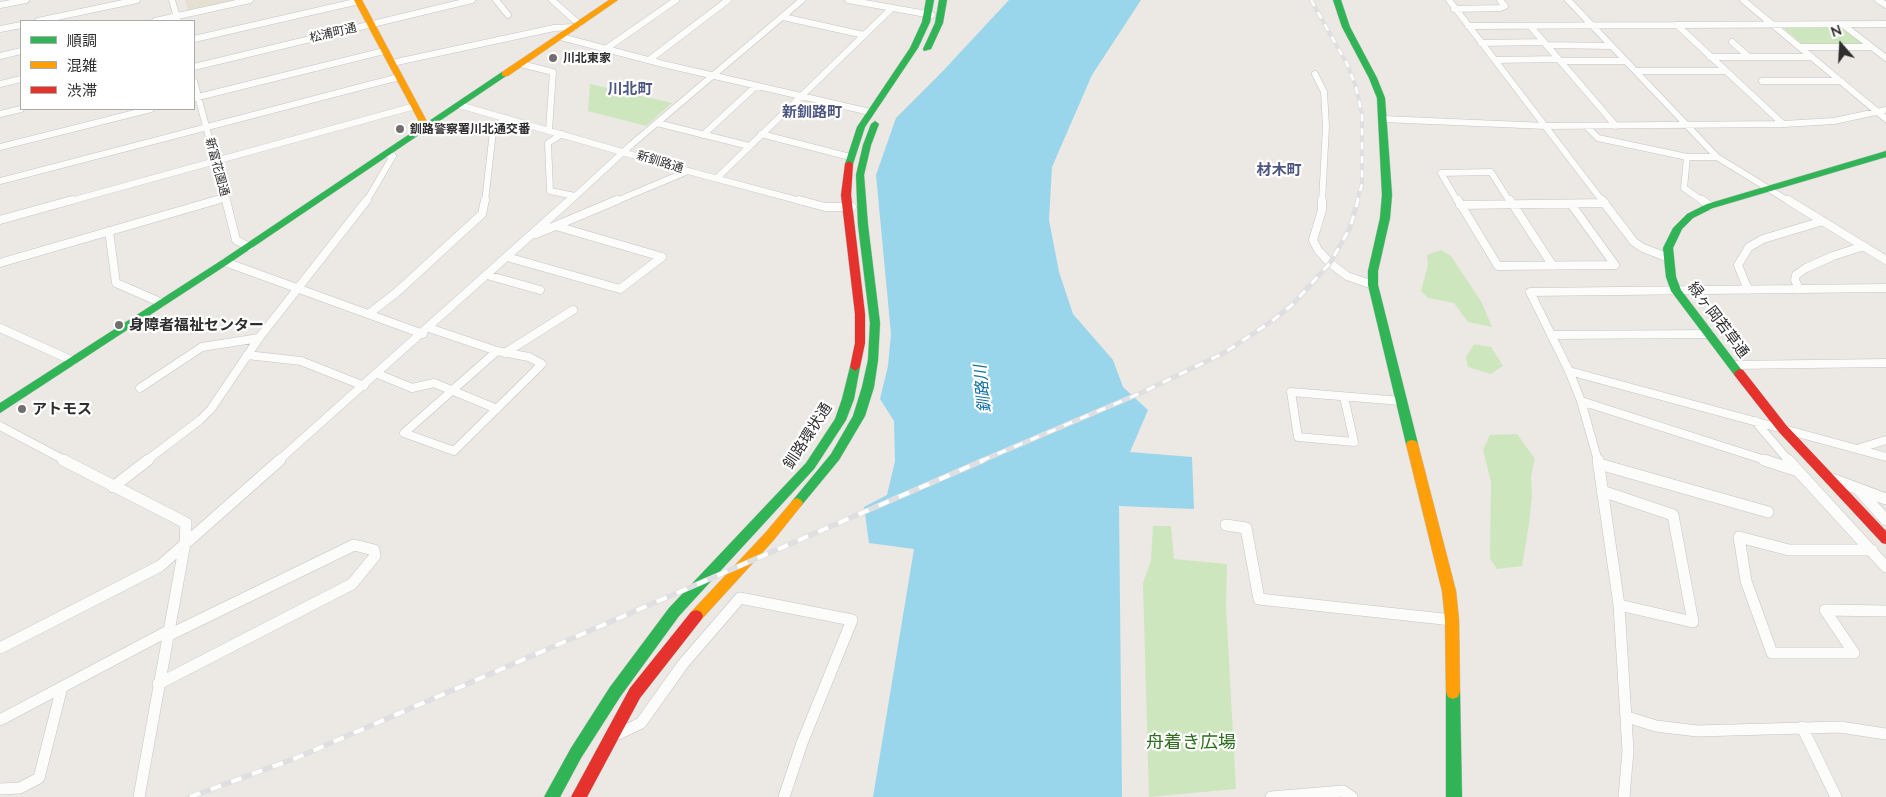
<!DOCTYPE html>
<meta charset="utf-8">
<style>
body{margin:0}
#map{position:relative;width:1886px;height:797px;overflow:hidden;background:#ece8e4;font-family:Mulish,"Noto Sans JP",sans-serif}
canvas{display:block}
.legend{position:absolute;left:20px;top:20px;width:175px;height:90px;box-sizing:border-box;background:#fff;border:1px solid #ababab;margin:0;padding:6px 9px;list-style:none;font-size:15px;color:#2e2e2e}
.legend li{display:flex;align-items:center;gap:10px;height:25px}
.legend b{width:25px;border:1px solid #ababab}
.north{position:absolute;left:1816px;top:20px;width:50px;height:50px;-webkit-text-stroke:4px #fff;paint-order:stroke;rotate:341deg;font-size:14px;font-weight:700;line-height:20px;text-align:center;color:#2e2e2e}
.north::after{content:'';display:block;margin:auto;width:18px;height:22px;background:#2e2e2e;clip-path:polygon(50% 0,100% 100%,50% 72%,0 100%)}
</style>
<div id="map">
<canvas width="1886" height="797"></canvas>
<ul class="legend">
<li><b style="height:6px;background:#30b455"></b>順調</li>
<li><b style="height:6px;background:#ff9f0a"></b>混雑</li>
<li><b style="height:6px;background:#e5322d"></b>渋滞</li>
</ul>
<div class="north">N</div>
</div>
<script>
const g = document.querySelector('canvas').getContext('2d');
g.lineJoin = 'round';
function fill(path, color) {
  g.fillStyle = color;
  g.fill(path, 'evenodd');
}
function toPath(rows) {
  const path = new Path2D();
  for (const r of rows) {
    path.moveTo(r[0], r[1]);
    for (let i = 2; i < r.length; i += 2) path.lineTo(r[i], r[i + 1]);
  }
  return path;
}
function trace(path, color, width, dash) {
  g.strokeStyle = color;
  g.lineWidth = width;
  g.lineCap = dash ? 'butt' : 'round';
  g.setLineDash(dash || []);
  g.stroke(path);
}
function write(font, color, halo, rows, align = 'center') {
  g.font = font + ' Mulish,"Noto Sans JP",sans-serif';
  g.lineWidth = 4.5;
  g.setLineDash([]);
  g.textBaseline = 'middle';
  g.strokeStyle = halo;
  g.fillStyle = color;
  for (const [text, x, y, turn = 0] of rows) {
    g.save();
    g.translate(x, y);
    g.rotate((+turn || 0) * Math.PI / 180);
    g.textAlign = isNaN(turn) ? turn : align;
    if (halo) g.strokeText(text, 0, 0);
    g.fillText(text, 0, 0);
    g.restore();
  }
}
fill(toPath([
 [185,0,236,0,188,11]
]), '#e6e0d3');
fill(toPath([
 [1781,26,1841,26,1866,45,1803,45],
 [590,84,672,103,646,126,588,111],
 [1441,250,1451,256,1481,301,1492,327,1468,322,1454,303,1428,298,1421,291,1428,265,1427,255],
 [1474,344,1491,347,1503,366,1491,374,1468,367,1466,357],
 [1517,434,1535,459,1531,476,1532,496,1529,524,1522,566,1497,569,1490,558,1491,482,1483,450,1490,435],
 [1153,526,1171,526,1174,559,1227,564,1226,606,1236,789,1149,797,1143,583,1151,560]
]), '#cee6be');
fill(toPath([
 [1009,0,1141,0,1092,75,1052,167,1049,220,1059,272,1073,314,1113,360,1123,387,1148,410,1130,452,1192,457,1194,509,1119,506,1122,797,873,797,914,549,869,543,864,507,887,495,895,461,894,421,880,399,888,366,891,334,876,175,896,118,941,73]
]), '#99d6ec');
const streetFar2 = toPath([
 [172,0,178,21],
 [496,0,508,15],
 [552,0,579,24],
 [848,0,932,15],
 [1449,0,1603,202],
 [1568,0,1717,157,1790,202],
 [1743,0,1886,119],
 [1878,0,1886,5],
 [0,5,26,0],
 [1454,9,1500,8,1505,6,1500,0],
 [783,17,864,35],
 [38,21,137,0],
 [155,21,250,0],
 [1842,24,1886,58],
 [1677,25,1783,124],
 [1468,26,1886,24],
 [1531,27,1616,126],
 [0,29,21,25],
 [561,37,663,64,870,112],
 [194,39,359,1],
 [1481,43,1544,42],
 [1546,45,1611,46],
 [1800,47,1871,47],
 [607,48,676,0],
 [0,56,21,51],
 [1710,57,1749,57,1732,42],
 [1749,57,1812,57],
 [649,60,728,0],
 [1495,60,1559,59],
 [1560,61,1626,61],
 [392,63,554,28,574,27],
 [521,64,553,72,549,130],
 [194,67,472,0],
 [1636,71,1725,71],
 [1315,74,1324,92,1326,126,1322,202],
 [194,81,226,202],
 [1762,81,1841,81],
 [0,84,21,79],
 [194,98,384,51],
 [459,105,688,171,804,202],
 [0,114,21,109],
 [1383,119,1546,126,1783,124,1834,121,1886,110],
 [657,123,749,146],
 [1586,126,1598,138,1687,157,1717,157],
 [562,134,548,143,550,191,575,196],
 [761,134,850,157],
 [703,135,756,86],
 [0,147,151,109],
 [1687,157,1684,188,1704,202],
 [1441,173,1458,202],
 [1441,173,1491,172,1510,202],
 [717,178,891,9],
 [0,181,399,77],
 [67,202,415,106],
 [213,202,225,198],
 [366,202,393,156,386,154],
 [485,202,493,131,505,118],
 [569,202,632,144,802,0],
 [614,202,688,171]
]);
const streetFar1 = toPath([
 [226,200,236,240,249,247],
 [799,200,825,207,852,207],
 [1322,200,1322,210,1313,240,1318,250,1330,263,1347,276,1373,285],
 [1458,200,1498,266,1615,265,1571,204],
 [1510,200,1553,266],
 [1602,200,1634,242,1643,248,1669,258],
 [1702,200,1710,206],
 [1788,200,1886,260],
 [1460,205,1605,203],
 [0,220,72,200],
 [556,226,662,257],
 [109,231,116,283,162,303],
 [536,234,617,200],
 [507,257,620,289,662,257],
 [225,262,423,334],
 [0,263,217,200],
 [487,275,540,290],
 [1799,289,1795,280,1796,275,1806,268,1833,256,1864,246],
 [1748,290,1738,265,1749,247,1763,239,1823,221],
 [370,313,397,292,482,214,485,200],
 [0,328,73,361],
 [429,328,497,351],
 [1551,335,1710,334],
 [497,351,529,357,542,364,454,451,404,433,497,351],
 [505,353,573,310],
 [247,355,301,361,364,386],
 [1733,365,1886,363],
 [1569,371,1886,457],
 [378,374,412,388,434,383,497,409],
 [140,388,202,347,259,338],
 [1344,397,1354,442,1298,437,1291,392,1401,401],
 [1581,401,1768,461],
 [1755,421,1789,461],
 [0,426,66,461],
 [1860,448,1886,440],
 [146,461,200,420,211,409,259,338,367,200],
 [278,461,570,200],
 [1598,461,1581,401,1569,371,1530,292,1886,288]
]);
const street = toPath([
 [63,460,186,523,185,543,139,797],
 [1598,460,1619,605,1628,751,1624,797],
 [1764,460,1798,471],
 [1788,460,1886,567],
 [1599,464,1768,512],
 [1832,479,1886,499],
 [113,487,148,460],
 [1858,489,1886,520],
 [1602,491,1673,515,1693,622,1619,605],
 [1226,525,1246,528,1259,599,1452,620],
 [1872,550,1789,550,1739,537,1746,581,1772,653,1854,653,1825,610,1886,611],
 [0,648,160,566,280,460],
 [158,684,352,584,375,556,374,550,354,545,167,636],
 [1627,717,1656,726,1697,731,1840,727,1886,734],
 [0,720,168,631],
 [1802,727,1836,797],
 [618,734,641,723,683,664,740,598,852,620,802,743,784,797],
 [0,789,20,788,39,778,62,687],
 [1271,797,1343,791,1352,797]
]);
const fast = toPath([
 [926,0,934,0,930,22,918,48,865,127,853,164,852,166,846,166,845,164,857,127,910,48,922,22,926,0],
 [939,0,947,0,943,23,931,49,924,51,923,49,935,23,939,0],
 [1333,0,1341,0,1350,27,1377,78,1385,98,1392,195,1390,218,1378,271,1378,285,1418,444,1416,447,1412,448,1408,447,1406,444,1368,285,1368,271,1380,218,1382,195,1377,98,1369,78,1342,27,1333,0],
 [502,72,509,74,228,264,0,413,0,403,222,260,502,72],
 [875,121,879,124,871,145,864,175,868,225,880,323,878,360,874,387,865,416,839,460,801,506,797,508,793,506,791,503,793,500,831,454,853,416,862,387,868,360,870,323,858,225,856,175,863,145,871,124,875,121],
 [1886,151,1886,157,1713,208,1693,218,1682,229,1673,248,1676,277,1681,290,1744,373,1739,377,1735,376,1671,291,1666,277,1663,248,1673,228,1687,214,1707,204,1886,151],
 [855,363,860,367,854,399,846,420,814,469,679,616,620,697,581,758,560,797,544,797,571,748,610,687,669,608,806,463,835,419,842,399,850,367,855,363],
 [1453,685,1458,687,1460,692,1462,797,1446,797,1446,692,1448,687,1453,685]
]);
const slow = toPath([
 [354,0,362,0,430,127,429,129,426,130,422,127,354,0],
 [609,0,618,0,508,76,502,76,502,72,609,0],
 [1412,440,1416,441,1418,444,1456,591,1459,620,1460,692,1458,697,1453,699,1448,697,1446,692,1445,620,1442,591,1406,444,1408,441,1412,440],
 [797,498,801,500,803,503,801,506,773,541,701,620,696,622,691,620,689,616,691,612,765,533,793,500,797,498]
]);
const jam = toPath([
 [849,161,853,164,851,195,865,314,865,343,860,367,855,371,850,367,855,343,855,314,841,195,845,164,849,161],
 [1739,369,1743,370,1786,425,1886,531,1886,544,1882,543,1778,431,1735,376,1734,373,1739,369],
 [696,610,701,612,703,616,701,620,640,698,587,797,571,797,630,688,691,612,696,610]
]);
trace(streetFar2, '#c5c4c5', 7);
trace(streetFar1, '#c5c4c5', 9);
trace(street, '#c5c4c5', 12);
trace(fast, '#c5c4c5', 1);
trace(slow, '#c5c4c5', 1);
trace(jam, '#c5c4c5', 1);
trace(streetFar2, '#fcfcfb', 6);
trace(streetFar1, '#fcfcfb', 8);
trace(street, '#fcfcfb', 11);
fill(fast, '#30b455');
fill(slow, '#ff9f0a');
fill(jam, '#e5322d');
const railFar2 = toPath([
 [1311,0,1347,64,1356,87,1362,115,1362,184,1357,202]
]);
const railFar1 = toPath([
 [981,461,1143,392,1224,353,1272,321,1293,304,1330,263,1350,228,1358,200]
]);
const rail = toPath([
 [190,797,296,758,984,460]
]);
trace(railFar2, '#dfdfe1', 4);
trace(railFar1, '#dfdfe1', 5);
trace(rail, '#dfdfe1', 5.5);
trace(railFar2, '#fff', 2.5, [7]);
trace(railFar1, '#fff', 3, [9]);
trace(rail, '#fff', 4, [11]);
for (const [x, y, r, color] of [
 [553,58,5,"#706f6e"],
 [400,129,5,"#706f6e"],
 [119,325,5,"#706f6e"],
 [22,409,5,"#706f6e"]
]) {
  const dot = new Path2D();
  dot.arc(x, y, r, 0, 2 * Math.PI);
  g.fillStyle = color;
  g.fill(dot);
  trace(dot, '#fff', 2);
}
write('12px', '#2e2e2e', '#fff', [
 ["松浦町通",333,33,-13],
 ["新釧路通",660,162,17],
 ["新富花園通",217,167,75]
]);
write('bold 12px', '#2e2e2e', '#fff', [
 ["川北東家",563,58],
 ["釧路警察署川北通交番",410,129]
], 'left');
write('bold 15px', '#4d5680', '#fff', [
 ["川北町",630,89],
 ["新釧路町",812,112],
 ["材木町",1279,170]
]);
write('15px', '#2e2e2e', '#fff', [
 ["緑ヶ岡若草通",1718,320,53],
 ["釧路環状通",808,436,-57]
]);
write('bold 15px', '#2e2e2e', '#fff', [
 ["身障者福祉センター",129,325],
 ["アトモス",32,409]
], 'left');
write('italic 16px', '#0d6fa3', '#fff', [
 ["釧路川",983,389,-96]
]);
write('18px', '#2c6e1b', '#fff', [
 ["舟着き広場",1191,743]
]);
</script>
